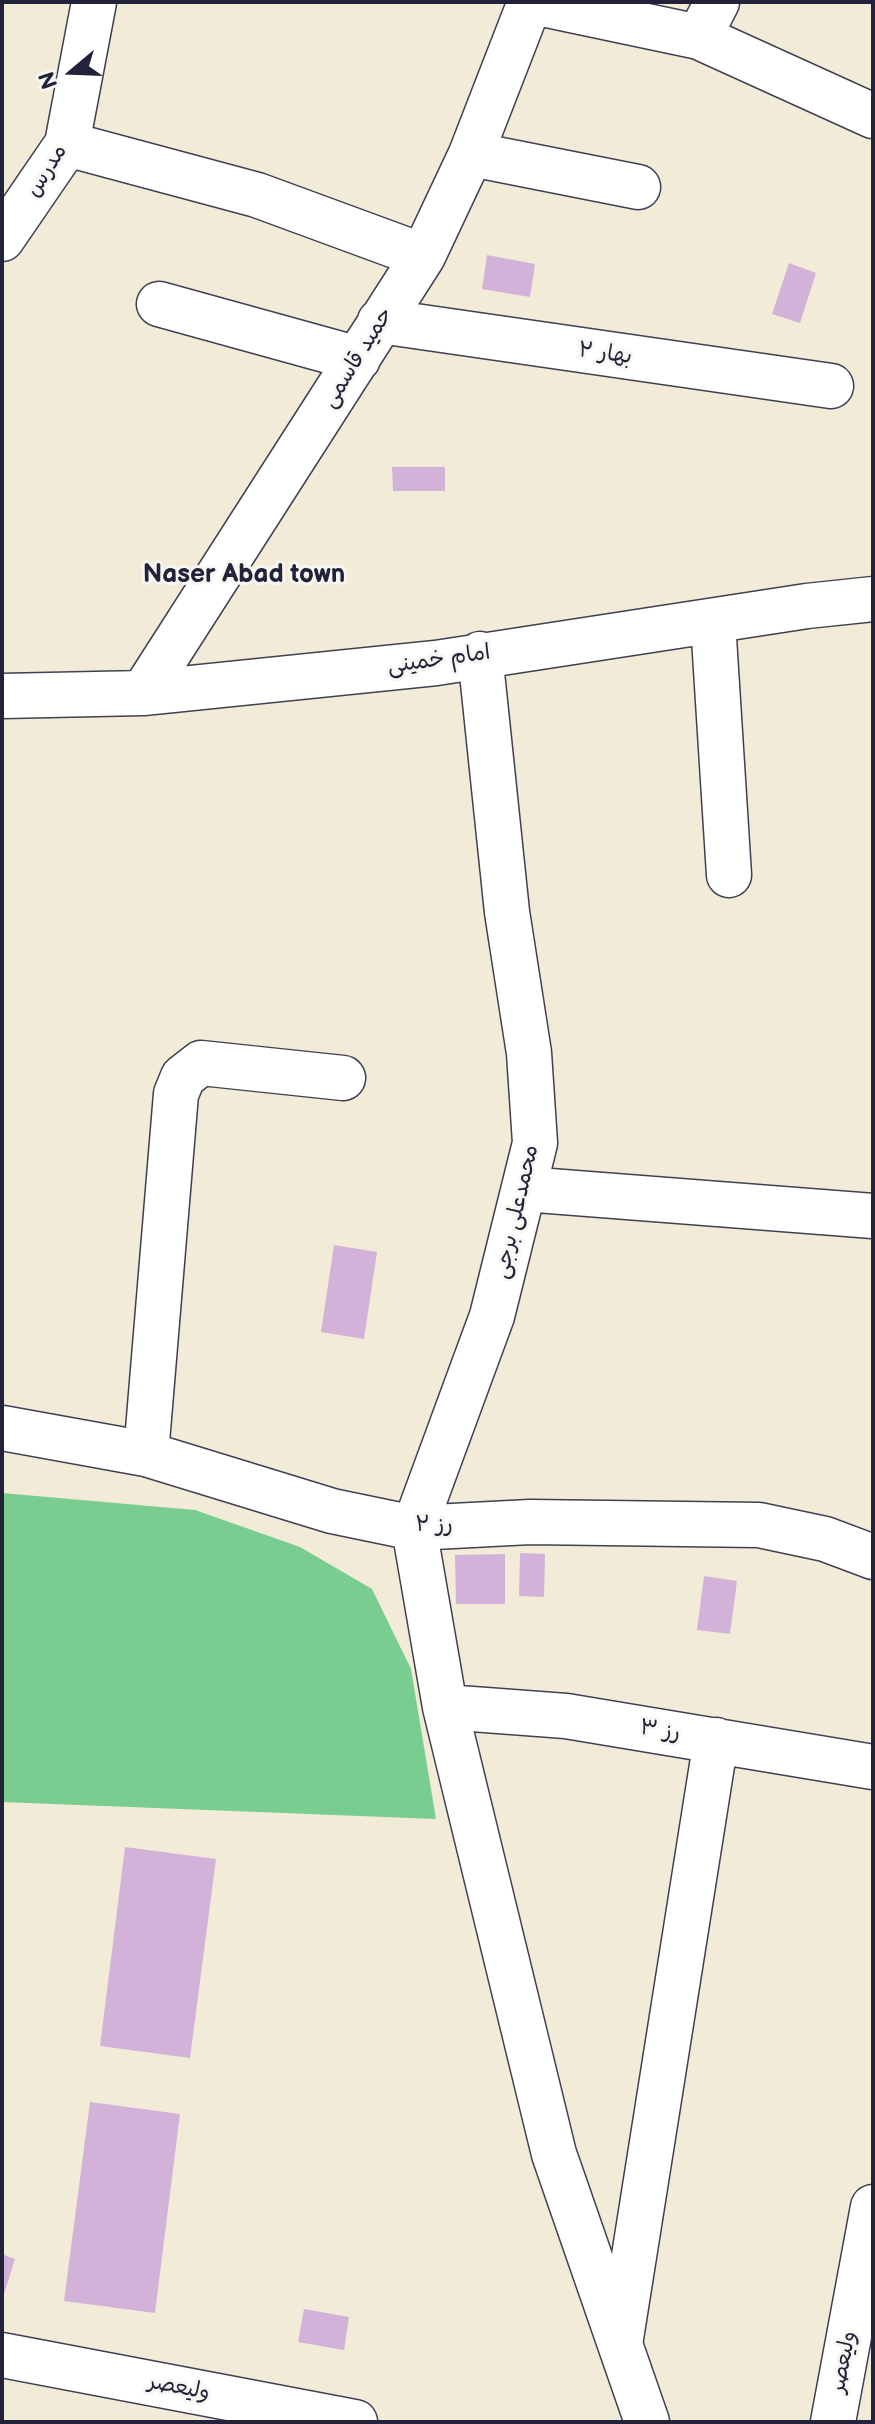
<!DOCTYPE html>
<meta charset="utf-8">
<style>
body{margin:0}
#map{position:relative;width:875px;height:2424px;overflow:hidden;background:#f1ebd8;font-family:"Balsamiq Sans",sans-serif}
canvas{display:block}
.frame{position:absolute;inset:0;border:4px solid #22223b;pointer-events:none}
.north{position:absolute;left:32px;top:32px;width:80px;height:80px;-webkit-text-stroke:6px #f6f6f2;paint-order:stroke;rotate:251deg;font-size:22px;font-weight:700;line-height:32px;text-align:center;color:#22223b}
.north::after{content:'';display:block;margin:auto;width:28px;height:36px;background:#22223b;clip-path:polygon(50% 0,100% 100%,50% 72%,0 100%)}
</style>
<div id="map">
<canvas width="875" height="2424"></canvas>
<div class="frame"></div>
<div class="north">N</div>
</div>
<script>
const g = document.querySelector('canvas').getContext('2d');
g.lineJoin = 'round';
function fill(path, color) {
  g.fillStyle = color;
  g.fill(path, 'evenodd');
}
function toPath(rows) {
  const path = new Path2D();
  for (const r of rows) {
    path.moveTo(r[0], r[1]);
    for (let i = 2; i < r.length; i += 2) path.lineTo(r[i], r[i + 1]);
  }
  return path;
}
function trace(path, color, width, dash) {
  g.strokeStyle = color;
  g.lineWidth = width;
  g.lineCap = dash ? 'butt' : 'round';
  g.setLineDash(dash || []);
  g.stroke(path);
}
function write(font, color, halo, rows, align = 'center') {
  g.font = font + ' "Balsamiq Sans","Playpen Sans Arabic",sans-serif';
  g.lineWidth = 6;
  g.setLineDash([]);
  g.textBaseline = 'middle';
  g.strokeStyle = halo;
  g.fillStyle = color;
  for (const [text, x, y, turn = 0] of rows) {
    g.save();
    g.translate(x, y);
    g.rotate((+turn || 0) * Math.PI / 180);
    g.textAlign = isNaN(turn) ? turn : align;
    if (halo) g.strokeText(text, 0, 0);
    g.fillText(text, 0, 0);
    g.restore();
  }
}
fill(toPath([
 [2,1493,195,1510,300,1547,372,1589,411,1669,436,1819,2,1802]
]), '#7acd90');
fill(toPath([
 [487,255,535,264,530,297,482,289],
 [789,263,816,273,800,323,772,314],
 [392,467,445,467,445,491,393,491],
 [334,1245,377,1252,364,1339,321,1332],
 [520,1553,545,1554,544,1597,519,1596],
 [505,1554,505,1604,456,1604,455,1555],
 [704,1576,737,1581,730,1634,697,1630],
 [125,1847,216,1859,190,2058,100,2046],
 [90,2102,180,2114,155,2313,64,2301],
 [2,2254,15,2259,3,2297,2,2297],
 [304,2309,349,2317,344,2350,298,2342]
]), '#d3b2d9');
const minor = toPath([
 [533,2,699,37,873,116],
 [699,37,717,2],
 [67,144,257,195,423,256],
 [471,154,638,187],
 [2,239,67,144,94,2],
 [159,304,358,359],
 [380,321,831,386],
 [713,622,729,875],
 [480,654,507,912,529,1053,535,1143,492,1316,414,1528,445,1707,554,2154,647,2422],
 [143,693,423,256,471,154,530,2],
 [2,696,143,693,436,663,807,606,873,599],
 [524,1189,873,1216],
 [2,1428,146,1454,332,1511,414,1528,530,1522,759,1525,825,1539,873,1557],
 [146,1454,176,1094,183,1077,201,1063,343,1078],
 [445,1707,566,1716,873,1767],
 [621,2338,716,1740],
 [2,2355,355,2422],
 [833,2422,873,2207]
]);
trace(minor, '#414053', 47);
trace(minor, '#fff', 44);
write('22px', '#22223b', '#f6f6f2', [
 ["مدرس",47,171,-58],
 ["بهار ۲",605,354,8],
 ["حمید قاسمی",358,358,-58],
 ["امام خمینی",439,660,-8],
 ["محمدعلی برجی",517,1212,-77],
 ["رز ۲",434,1525],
 ["رز ۳",660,1731,9],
 ["ولیعصر",844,2362,-79],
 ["ولیعصر",179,2388,11]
]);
write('bold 26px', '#22223b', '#f6f6f2', [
 ["Naser Abad town",244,575]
]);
</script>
